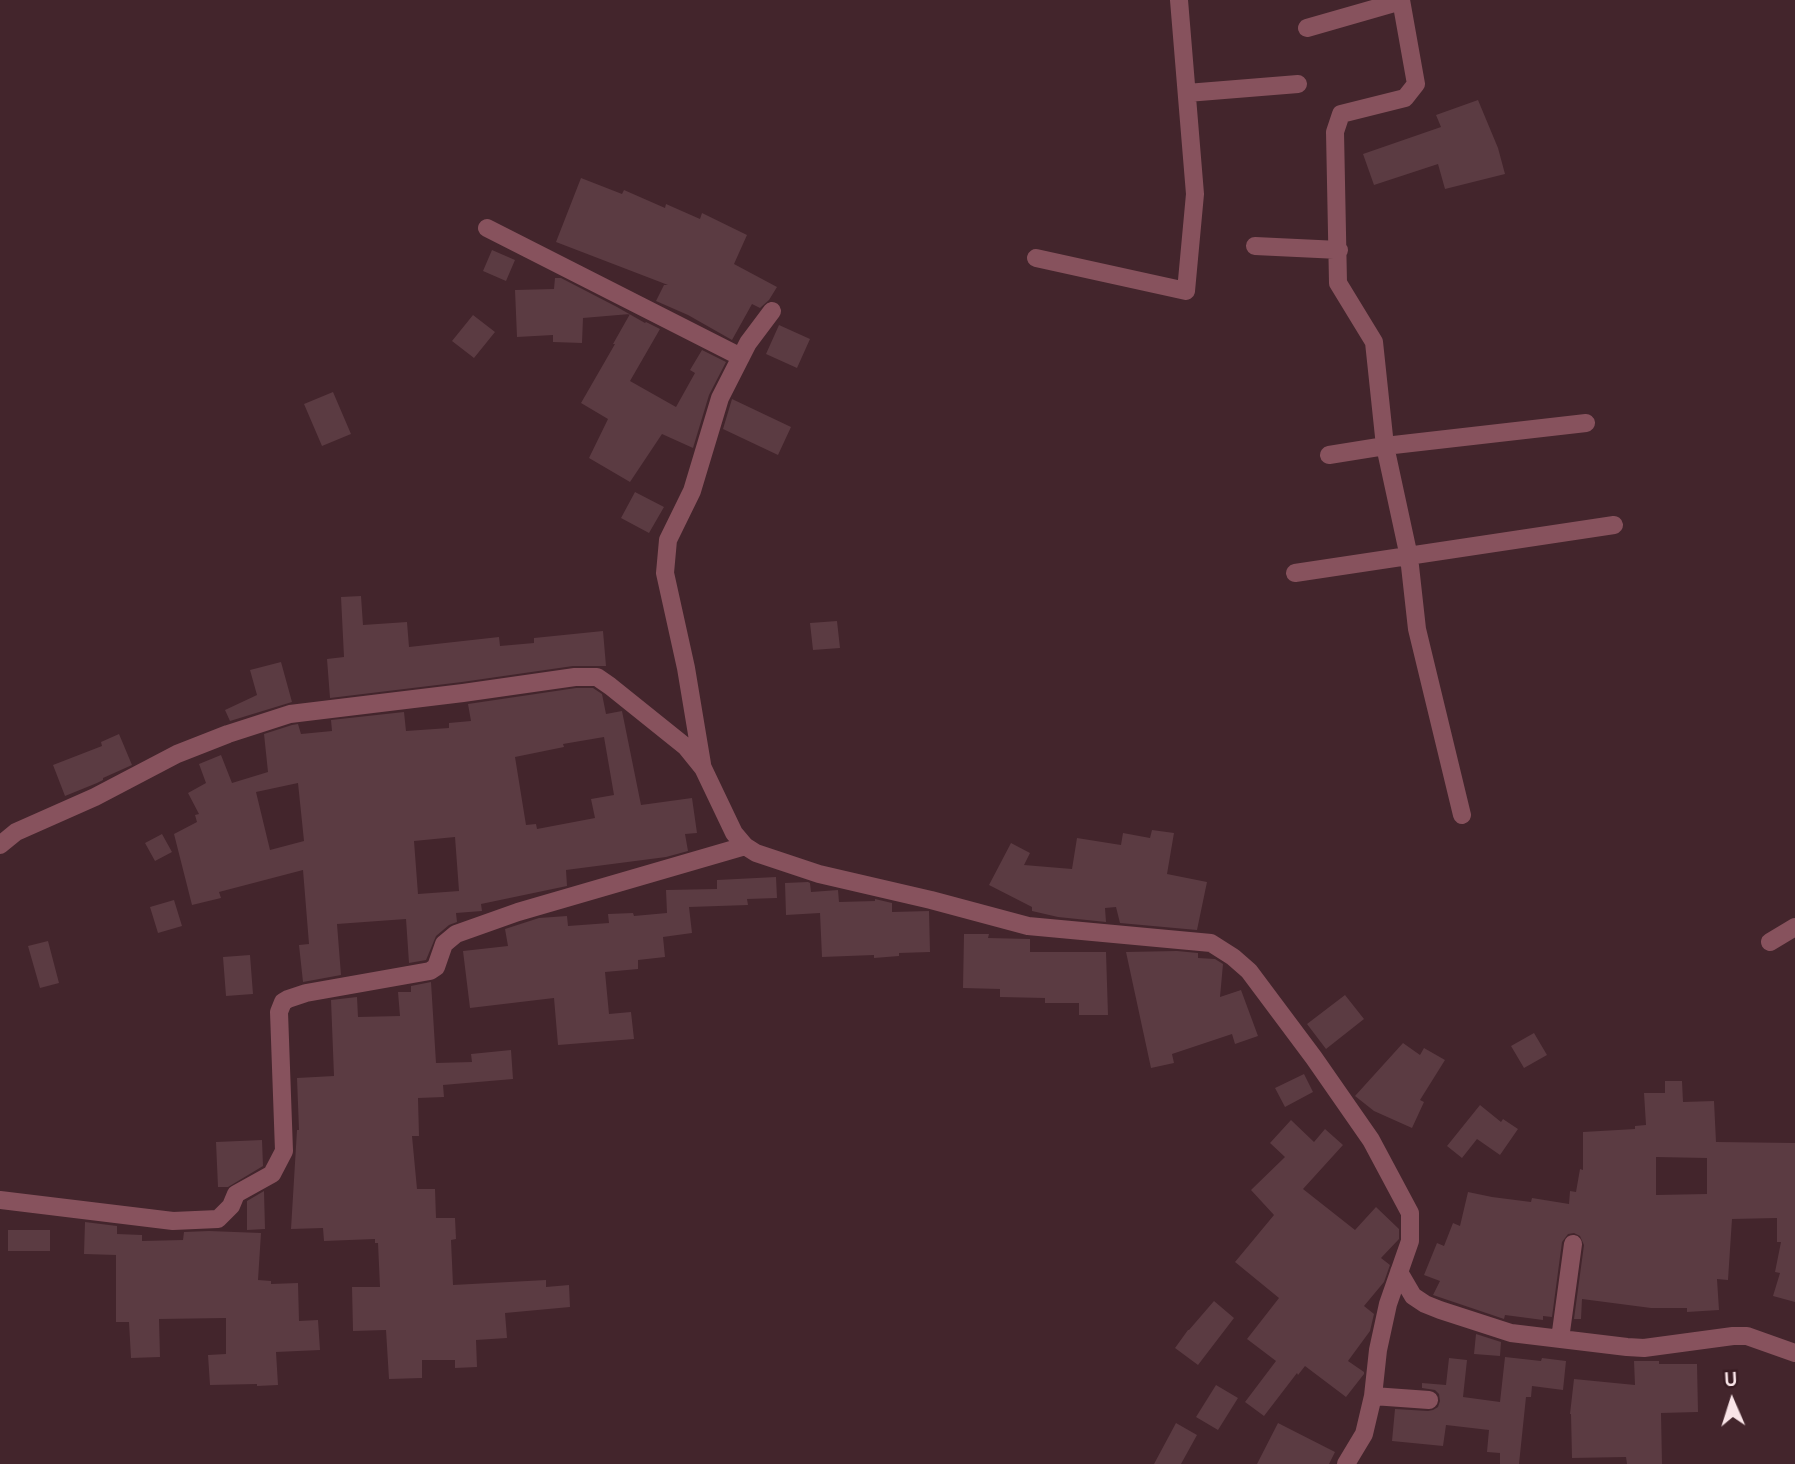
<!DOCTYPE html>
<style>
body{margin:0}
#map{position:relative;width:1795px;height:1464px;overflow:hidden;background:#43252c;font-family:"Space Grotesk",sans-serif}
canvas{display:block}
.north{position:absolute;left:1697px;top:1366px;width:70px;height:70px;-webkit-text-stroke:5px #381b22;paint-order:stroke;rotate:357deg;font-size:19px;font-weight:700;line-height:28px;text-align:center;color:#f9e4e8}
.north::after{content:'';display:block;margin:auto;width:24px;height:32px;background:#f9e4e8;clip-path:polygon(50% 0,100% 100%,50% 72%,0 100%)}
</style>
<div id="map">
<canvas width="1795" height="1464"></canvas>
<div class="north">U</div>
</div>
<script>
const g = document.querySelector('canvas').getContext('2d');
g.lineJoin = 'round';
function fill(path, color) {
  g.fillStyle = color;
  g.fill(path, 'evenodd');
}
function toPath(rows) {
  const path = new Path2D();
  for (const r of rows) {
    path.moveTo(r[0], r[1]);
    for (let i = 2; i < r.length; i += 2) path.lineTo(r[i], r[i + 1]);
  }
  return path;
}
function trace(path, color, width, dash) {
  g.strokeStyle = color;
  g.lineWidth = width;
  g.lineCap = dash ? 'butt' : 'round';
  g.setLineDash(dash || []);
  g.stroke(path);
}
fill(toPath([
 [1478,100,1498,148,1505,174,1445,189,1438,164,1374,185,1363,154,1441,127,1436,115],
 [581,178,622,194,624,190,665,208,666,204,700,219,702,213,747,235,734,264,777,287,769,300,760,308,752,304,732,340,688,315,656,301,664,285,668,285,556,242],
 [492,250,515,260,506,281,483,271],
 [555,278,561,278,617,307,645,323,646,322,660,329,630,381,676,407,695,373,690,370,702,350,726,362,709,395,693,448,662,434,630,482,589,458,608,419,581,403,615,344,613,344,630,314,583,318,582,343,553,342,553,335,517,337,515,290,554,289],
 [473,315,495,332,474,358,452,341],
 [779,325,810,339,797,368,766,354],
 [333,392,351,434,322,446,304,404],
 [732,399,791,427,778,455,723,429],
 [635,492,664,507,649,533,621,518],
 [361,596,363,625,407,622,409,647,499,637,500,646,534,643,534,638,603,631,606,666,573,666,462,682,330,698,327,659,344,657,341,597],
 [837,621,840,648,813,650,810,623],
 [281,662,292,702,230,721,225,710,257,695,250,670],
 [576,688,593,688,602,694,606,714,622,711,641,805,692,798,697,833,685,834,688,851,666,857,566,870,567,886,481,904,482,911,456,913,457,922,449,925,436,936,426,960,409,963,406,919,337,924,341,975,303,982,299,945,309,944,303,870,219,892,221,898,192,905,174,834,197,822,195,815,199,814,188,793,206,783,199,764,221,755,232,783,268,772,264,734,292,725,298,724,301,734,332,731,331,720,404,712,406,731,449,728,449,723,471,721,468,704],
 [604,737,614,795,591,799,595,818,537,829,536,824,526,825,515,757,564,747,563,744],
 [298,783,304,841,270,850,256,792],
 [455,837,459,891,418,894,414,841],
 [119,734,132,765,103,778,103,780,97,783,65,796,53,765,102,746,101,742],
 [1152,830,1174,833,1167,874,1207,882,1197,930,1120,923,1116,907,1105,908,1106,922,1058,917,1032,911,1032,907,989,885,1011,843,1030,853,1024,865,1072,869,1077,838,1121,845,1123,833,1150,838],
 [162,834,172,852,155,861,145,843],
 [776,877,777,898,747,899,748,905,689,907,692,933,663,937,665,957,638,960,638,969,605,972,609,1014,631,1012,634,1039,558,1045,554,998,470,1008,463,951,508,946,505,929,539,918,567,916,568,926,609,923,608,914,633,913,634,916,667,913,666,890,717,889,717,880],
 [808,882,810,883,811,892,838,890,839,902,875,901,875,899,892,903,892,912,929,911,930,952,899,953,899,956,874,958,874,955,822,957,820,913,786,915,785,883],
 [174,900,182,926,158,933,150,907],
 [964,934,989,934,988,938,1030,939,1030,952,1106,952,1108,1015,1079,1015,1079,1003,1045,1003,1045,998,1000,997,1000,989,963,988],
 [48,941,59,983,40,988,28,946],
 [1177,951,1198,953,1198,958,1215,959,1223,964,1220,997,1241,990,1258,1036,1235,1044,1232,1034,1172,1054,1174,1063,1151,1068,1126,952],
 [250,955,253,994,226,996,223,957],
 [431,982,436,1063,472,1062,471,1054,511,1050,513,1079,443,1085,444,1097,418,1098,419,1136,412,1136,417,1189,435,1189,436,1218,455,1218,456,1239,451,1240,453,1285,546,1280,546,1287,569,1285,570,1307,505,1313,507,1338,476,1340,477,1367,455,1368,455,1360,422,1360,422,1378,389,1379,386,1330,353,1331,352,1287,380,1287,378,1243,375,1243,375,1239,324,1241,323,1228,291,1229,297,1130,299,1130,297,1078,334,1076,331,1000,357,997,358,1017,400,1016,398,992,411,992,411,986],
 [1345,995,1364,1019,1326,1049,1307,1024],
 [1534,1033,1547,1055,1524,1068,1511,1046],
 [1403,1043,1420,1055,1424,1048,1445,1060,1420,1100,1424,1102,1412,1128,1374,1111,1355,1096],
 [1304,1074,1313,1092,1285,1107,1275,1088],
 [1665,1081,1682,1081,1683,1102,1714,1101,1716,1142,1795,1143,1795,1302,1773,1296,1780,1273,1775,1272,1781,1242,1777,1242,1777,1218,1732,1219,1728,1280,1717,1279,1719,1310,1687,1312,1687,1308,1651,1308,1582,1299,1581,1319,1574,1319,1584,1245,1580,1236,1574,1233,1568,1234,1562,1242,1552,1317,1543,1316,1543,1320,1505,1315,1504,1319,1433,1295,1440,1281,1424,1275,1437,1243,1444,1246,1453,1223,1460,1226,1468,1192,1492,1197,1531,1202,1532,1198,1569,1204,1570,1191,1576,1192,1580,1169,1583,1170,1583,1132,1635,1129,1635,1126,1646,1125,1644,1093,1665,1093],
 [1656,1157,1707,1158,1707,1194,1656,1195],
 [1480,1105,1501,1122,1503,1119,1518,1129,1500,1155,1477,1139,1462,1158,1447,1146],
 [1291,1120,1314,1142,1325,1129,1343,1145,1303,1189,1355,1230,1376,1207,1399,1229,1399,1239,1381,1258,1390,1265,1384,1282,1364,1306,1374,1314,1370,1331,1348,1361,1364,1372,1364,1374,1346,1397,1305,1366,1298,1375,1297,1373,1264,1416,1245,1402,1276,1361,1247,1339,1279,1298,1235,1262,1274,1215,1251,1190,1285,1157,1270,1143],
 [262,1140,263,1166,228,1187,218,1187,216,1142],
 [264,1191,265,1229,247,1230,247,1201],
 [85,1222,117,1226,117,1234,142,1235,142,1241,183,1240,184,1232,209,1231,261,1233,258,1280,271,1281,271,1284,298,1283,299,1321,318,1320,320,1350,276,1352,278,1385,257,1386,257,1384,210,1385,208,1355,226,1354,226,1318,159,1319,160,1357,131,1358,129,1322,116,1322,116,1255,84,1254],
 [8,1230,50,1230,50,1251,8,1251],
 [1214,1301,1234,1318,1198,1365,1175,1348,1188,1330,1189,1330],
 [1476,1334,1501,1342,1500,1356,1474,1354],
 [1505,1357,1541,1361,1542,1358,1566,1361,1563,1390,1532,1386,1531,1397,1526,1397,1519,1464,1500,1464,1500,1453,1487,1452,1489,1430,1446,1425,1443,1446,1392,1441,1395,1409,1428,1411,1433,1410,1438,1407,1440,1401,1439,1394,1435,1390,1422,1388,1422,1383,1446,1385,1449,1358,1467,1360,1463,1397,1500,1402],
 [1634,1361,1659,1361,1659,1364,1697,1364,1698,1412,1661,1413,1662,1464,1627,1464,1626,1457,1572,1458,1571,1414,1570,1414,1574,1379,1635,1385],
 [1216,1385,1238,1398,1218,1430,1196,1417],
 [1176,1423,1197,1435,1181,1464,1154,1464],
 [1278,1423,1335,1452,1329,1464,1257,1464]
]), '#5b3b42');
trace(toPath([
 [1401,0,1416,84,1405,98,1341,114,1335,132,1338,283,1374,342,1385,446,1409,557,1417,629,1462,815],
 [1307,28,1401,1],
 [1187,93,1298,84],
 [487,228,741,357],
 [1255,246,1339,250],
 [1036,258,1186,291,1195,194,1179,0],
 [1329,455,1385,446,1586,423],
 [1295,573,1614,525],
 [702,764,686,668,665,573,668,540,692,491,720,398,748,343,772,311],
 [0,845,16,832,95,797,177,754,228,734,290,714,463,693,575,677,597,677,610,686,686,747,703,768,734,833,745,846,756,853,819,874,931,900,1028,926,1211,943,1233,957,1249,971,1314,1058,1371,1140,1410,1213,1410,1241,1388,1304,1378,1350,1373,1396,1364,1434,1346,1464],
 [1770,942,1795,927],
 [0,1200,173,1221,218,1219,231,1206,236,1194,272,1174,284,1151,279,1012,283,1002,288,999,306,993,430,971,436,967,444,944,456,934,518,912,745,846],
 [1399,1272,1413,1296,1425,1304,1440,1310,1511,1333,1627,1347,1644,1348,1733,1336,1747,1336,1795,1353],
 [1560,1339,1573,1244],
 [1373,1396,1429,1400]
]), '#87525d', 18);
</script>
